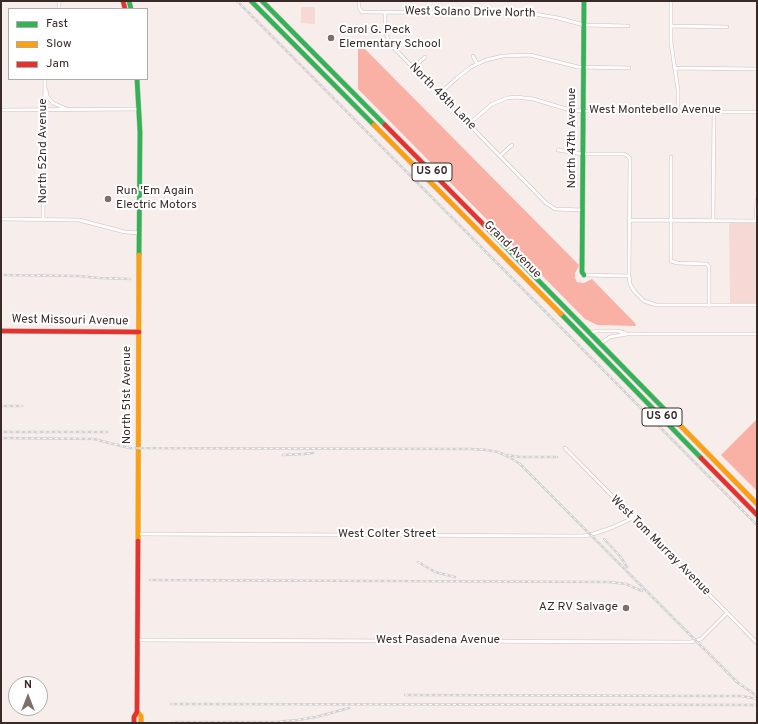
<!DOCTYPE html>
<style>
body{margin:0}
#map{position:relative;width:758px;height:724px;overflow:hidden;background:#f7eeec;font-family:Overpass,sans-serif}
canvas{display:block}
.frame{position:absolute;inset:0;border:2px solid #3a2a27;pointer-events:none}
.legend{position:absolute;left:8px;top:8px;width:140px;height:72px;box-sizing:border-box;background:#fff;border:1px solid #b0aaa9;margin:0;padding:5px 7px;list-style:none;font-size:12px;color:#3a2a27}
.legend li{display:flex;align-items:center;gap:8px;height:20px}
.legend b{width:20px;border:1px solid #b0aaa9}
.north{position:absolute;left:8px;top:676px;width:40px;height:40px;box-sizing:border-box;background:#fff;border:1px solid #b0aaa9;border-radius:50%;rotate:0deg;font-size:11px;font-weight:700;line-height:16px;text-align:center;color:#3a2a27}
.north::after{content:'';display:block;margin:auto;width:14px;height:18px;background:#7c6f6c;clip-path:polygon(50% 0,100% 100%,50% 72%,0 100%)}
</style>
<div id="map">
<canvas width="758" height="724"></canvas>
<div class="frame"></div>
<ul class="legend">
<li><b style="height:5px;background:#30b455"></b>Fast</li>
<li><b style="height:5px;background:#ff9f0a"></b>Slow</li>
<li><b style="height:5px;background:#e5322d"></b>Jam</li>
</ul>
<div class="north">N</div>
</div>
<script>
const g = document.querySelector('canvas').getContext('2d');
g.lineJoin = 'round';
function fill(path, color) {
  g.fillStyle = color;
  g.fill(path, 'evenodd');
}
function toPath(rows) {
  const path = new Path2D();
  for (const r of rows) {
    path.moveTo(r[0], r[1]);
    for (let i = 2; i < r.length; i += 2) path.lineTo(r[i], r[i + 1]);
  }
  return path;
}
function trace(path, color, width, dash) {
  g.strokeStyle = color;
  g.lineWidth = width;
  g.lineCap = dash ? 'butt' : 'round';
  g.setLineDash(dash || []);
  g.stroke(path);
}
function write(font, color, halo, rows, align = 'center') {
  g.font = font + ' Overpass,sans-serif';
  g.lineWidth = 4;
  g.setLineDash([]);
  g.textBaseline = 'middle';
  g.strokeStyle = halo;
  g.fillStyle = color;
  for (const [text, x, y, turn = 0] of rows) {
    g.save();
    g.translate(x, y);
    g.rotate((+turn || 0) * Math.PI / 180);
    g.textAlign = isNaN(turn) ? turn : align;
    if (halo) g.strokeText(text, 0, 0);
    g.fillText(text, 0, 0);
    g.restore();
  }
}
fill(toPath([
 [301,7,315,7,315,24,301,23],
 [729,223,757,223,757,303,730,303]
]), '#f6d9d4');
fill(toPath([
 [358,45,363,47,579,265,578,268,575,273,575,278,577,282,584,283,592,279,635,323,636,326,597,325,585,319,358,89],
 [757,419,757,491,721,455]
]), '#fab1a5');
const street = toPath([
 [359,1,359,8,362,12,529,13,558,18,584,25,628,26],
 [671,1,671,43,678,90,678,111],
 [59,9,59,1],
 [385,12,385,32,390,43,394,48,546,203,555,209,582,210],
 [671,26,727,27],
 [473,56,477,64],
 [413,68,425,57],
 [674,68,757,69],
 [46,90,47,96,53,103,66,109],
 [439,94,457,78,471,67,486,60,503,56,530,55,578,67,629,68],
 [1,110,139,109],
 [469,124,492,104,507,98,516,97,533,99,570,110,583,111,757,112],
 [558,150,583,154,624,154,628,156,630,159,629,276,630,284,634,291,644,301,656,305,757,305],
 [500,156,512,145],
 [671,157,671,261,677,263,707,264,709,267,709,306],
 [1,219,79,220,125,232,140,233],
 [43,219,45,79],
 [629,220,757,221],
 [713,221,714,111],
 [756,221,757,200],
 [584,275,629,276],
 [591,333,596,331,618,331,625,333],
 [601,343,610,337,627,334,757,334],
 [565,448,757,643],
 [138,534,582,536,590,535,611,528,633,518],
 [137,640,691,642,701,639,727,613]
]);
const fast = toPath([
 [129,1,131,9],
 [251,1,374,125],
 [262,1,385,125],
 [584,1,582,272,584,275],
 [137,79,140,132,139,255],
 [491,232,669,414],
 [561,314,701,458]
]);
const slow = toPath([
 [374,125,561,314],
 [669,414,757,504],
 [138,541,139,255],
 [137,712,141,716,141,723]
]);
const jam = toPath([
 [123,1,125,9],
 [385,125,491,232],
 [1,331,139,332],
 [701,458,757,515],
 [134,723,134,717,137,712,138,541]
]);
trace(street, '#cabfbd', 4);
trace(fast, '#cabfbd', 5.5);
trace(slow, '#cabfbd', 5.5);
trace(jam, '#cabfbd', 5.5);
trace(street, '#fefcfc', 3);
trace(fast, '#30b455', 4.5);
trace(slow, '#ff9f0a', 4.5);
trace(jam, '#e5322d', 4.5);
const rail = toPath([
 [237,1,757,525],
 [1,275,79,276,100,278,130,279],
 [1,406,22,406],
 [1,432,107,432],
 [1,438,94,439,129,448,471,449,487,450,498,452,509,457,520,464,738,683,757,696],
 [283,455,304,454,313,453],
 [508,455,520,457,557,457],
 [604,539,620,556,627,567],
 [418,562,435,572,455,577],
 [150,580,609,582,626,584,642,591],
 [405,695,722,696,742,696,757,699],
 [171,704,757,705],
 [172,722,275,722,298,720,316,717,349,708]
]);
trace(rail, '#d4d1d1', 2.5);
trace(rail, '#fff', 1, [3]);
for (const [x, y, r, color] of [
 [331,38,4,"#7c6f6c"],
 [108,199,4,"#7c6f6c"],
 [626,608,4,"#7c6f6c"]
]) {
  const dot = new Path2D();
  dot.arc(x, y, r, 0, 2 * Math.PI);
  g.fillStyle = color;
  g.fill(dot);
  trace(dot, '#fff', 1.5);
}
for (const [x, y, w] of [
 [432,172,40],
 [662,417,40]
]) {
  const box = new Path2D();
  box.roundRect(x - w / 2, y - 9, w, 18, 3);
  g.fillStyle = '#fff';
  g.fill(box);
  trace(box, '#3a2a27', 1);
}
write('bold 11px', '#3a2a27', null, [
 ["US 60",432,172],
 ["US 60",662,417]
]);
write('12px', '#3a2a27', '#fff', [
 ["West Solano Drive North",470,13,1],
 ["North 48th Lane",442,97,45],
 ["West Montebello Avenue",655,111],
 ["North 47th Avenue",573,138,-90],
 ["North 52nd Avenue",44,151,-90],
 ["Grand Avenue",512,250,45],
 ["West Missouri Avenue",70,321,1],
 ["North 51st Avenue",128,395,-90],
 ["West Colter Street",387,535],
 ["West Tom Murray Avenue",660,546,45],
 ["West Pasadena Avenue",438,641]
]);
write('12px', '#3a2a27', '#fff', [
 ["Carol G. Peck",339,31],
 ["Elementary School",339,45],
 ["Run 'Em Again",116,192],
 ["Electric Motors",116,206],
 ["AZ RV Salvage",618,608,"right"]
], 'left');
</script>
